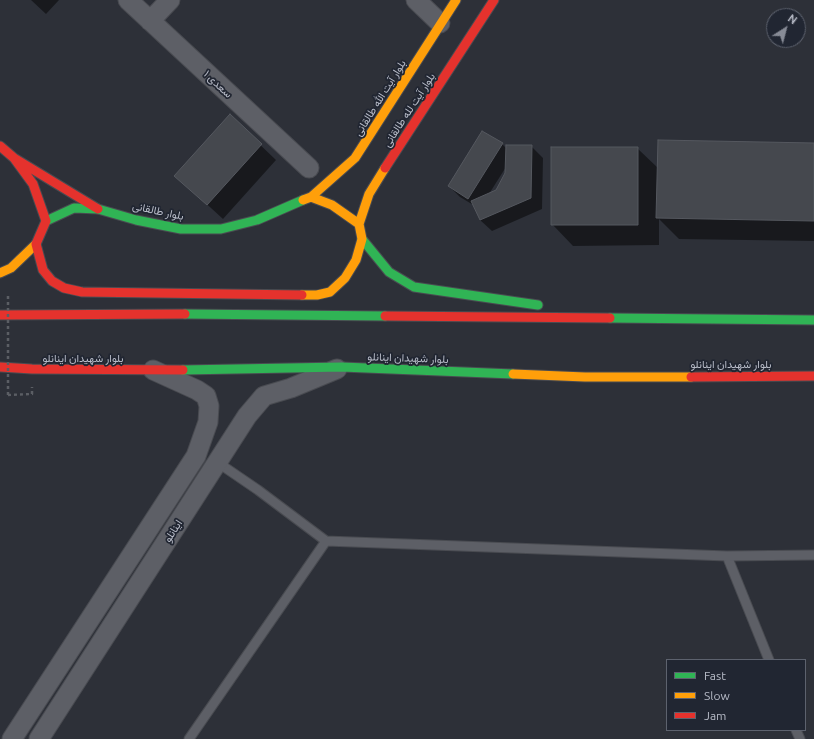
<!DOCTYPE html>
<meta charset="utf-8">
<style>
body{margin:0}
#map{position:relative;width:814px;height:739px;overflow:hidden;background:#2d3038;font-family:Ubuntu,sans-serif}
canvas{display:block}
.legend{position:absolute;left:666px;top:659px;width:140px;height:72px;box-sizing:border-box;background:#212632;border:1px solid #5d626e;margin:0;padding:5px 7px;list-style:none;font-size:12px;color:#b8bcc8}
.legend li{display:flex;align-items:center;gap:8px;height:20px}
.legend b{width:20px;border:1px solid #5d626e}
.north{position:absolute;left:766px;top:8px;width:40px;height:40px;box-sizing:border-box;background:#212632;border:1px solid #5d626e;border-radius:50%;rotate:36deg;font-size:11px;font-weight:700;line-height:16px;text-align:center;color:#b8bcc8}
.north::after{content:'';display:block;margin:auto;width:14px;height:18px;background:#878b96;clip-path:polygon(50% 0,100% 100%,50% 72%,0 100%)}
</style>
<div id="map">
<canvas width="814" height="739"></canvas>
<ul class="legend">
<li><b style="height:5px;background:#30b455"></b>Fast</li>
<li><b style="height:5px;background:#ff9f0a"></b>Slow</li>
<li><b style="height:5px;background:#e5322d"></b>Jam</li>
</ul>
<div class="north">N</div>
</div>
<script>
const g = document.querySelector('canvas').getContext('2d');
g.lineJoin = 'round';
function fill(path, color) {
  g.fillStyle = color;
  g.fill(path, 'evenodd');
}
function toPath(rows) {
  const path = new Path2D();
  for (const r of rows) {
    path.moveTo(r[0], r[1]);
    for (let i = 2; i < r.length; i += 2) path.lineTo(r[i], r[i + 1]);
  }
  return path;
}
function trace(path, color, width, dash) {
  g.strokeStyle = color;
  g.lineWidth = width;
  g.lineCap = dash ? 'butt' : 'round';
  g.setLineDash(dash || []);
  g.stroke(path);
}
function write(font, color, halo, rows, align = 'center') {
  g.font = font + ' Ubuntu,Vazirmatn,sans-serif';
  g.lineWidth = 3.5;
  g.setLineDash([]);
  g.textBaseline = 'middle';
  g.strokeStyle = halo;
  g.fillStyle = color;
  for (const [text, x, y, turn = 0] of rows) {
    g.save();
    g.translate(x, y);
    g.rotate((+turn || 0) * Math.PI / 180);
    g.textAlign = isNaN(turn) ? turn : align;
    if (halo) g.strokeText(text, 0, 0);
    g.fillText(text, 0, 0);
    g.restore();
  }
}
fill(toPath([
 [31,0,59,0,46,14],
 [230,116,276,160,223,219,175,175],
 [502,144,507,149,531,146,543,158,542,209,492,231,480,220,475,206,460,197,449,186],
 [506,167,506,174,497,191,489,194],
 [814,144,814,241,679,239,659,219,659,245,573,246,552,224,637,148,658,168]
]), '#0007');
const building = toPath([
 [230,114,262,144,207,205,174,176,230,114],
 [482,131,503,143,468,199,448,186,482,131],
 [658,140,814,143,814,221,656,218,658,140],
 [506,145,532,145,531,198,480,220,471,201,496,190,505,173,506,145],
 [551,147,638,147,638,225,551,225,551,147]
]);
fill(building, '#45484e');
trace(building, '#55585f', 1);
const lane = toPath([
 [217,462,258,490,326,541],
 [727,556,769,660],
 [796,730,800,739],
 [189,739,326,541,727,556,814,555]
]);
const street = toPath([
 [128,0,309,168],
 [416,0,440,23],
 [150,21,170,0],
 [12,739,196,456,208,422,209,406,206,396,197,390,153,370],
 [39,739,247,416,264,396,291,388,337,369]
]);
const fast = toPath([
 [46,221,74,208,98,209,136,220,181,229,221,229,257,220,303,200],
 [362,239,389,272,414,287,538,305],
 [185,314,385,316],
 [610,318,814,320],
 [183,370,342,367,513,374]
]);
const slow = toPath([
 [311,197,332,205,359,224],
 [303,200,311,197,355,158,456,0],
 [0,273,11,268,36,244],
 [302,295,317,295,330,292,345,278,356,260,362,239,359,224,369,194,385,168],
 [513,374,585,377,691,377]
]);
const jam = toPath([
 [0,146,14,158,33,184,46,221],
 [14,158,98,209],
 [385,168,494,0],
 [46,221,36,244,43,270,52,281,64,288,82,292,302,295],
 [0,315,185,314],
 [385,316,610,318],
 [0,367,32,369,183,370],
 [691,377,814,376]
]);
trace(lane, '#494b51', 11);
trace(street, '#494b51', 21);
trace(fast, '#494b51', 11);
trace(slow, '#494b51', 11);
trace(jam, '#494b51', 11);
trace(toPath([
 [8,395,32,394,32,387]
]), '#5b5e64', 2.5, [3, 3]);
trace(lane, '#5d5f66', 9);
trace(street, '#5d5f66', 19);
trace(fast, '#30b455', 9);
trace(slow, '#ff9f0a', 9);
trace(jam, '#e5322d', 9);
trace(toPath([
 [8,395,8,295]
]), '#5b5e64', 2.5, [3, 3]);
write('11px', '#b8bcc8', '#212632', [
 ["سعدی ۱",218,84,43],
 ["بلوار آیت الله طالقانی",380,98,-58],
 ["بلوار آیت لله طالقانی",409,110,-57],
 ["بلوار طالقانی",158,211,12],
 ["بلوار شهیدان اینانلو",83,358],
 ["بلوار شهیدان اینانلو",408,358,2],
 ["بلوار شهیدان اینانلو",731,364],
 ["اینانلو",173,531,-57]
]);
</script>
